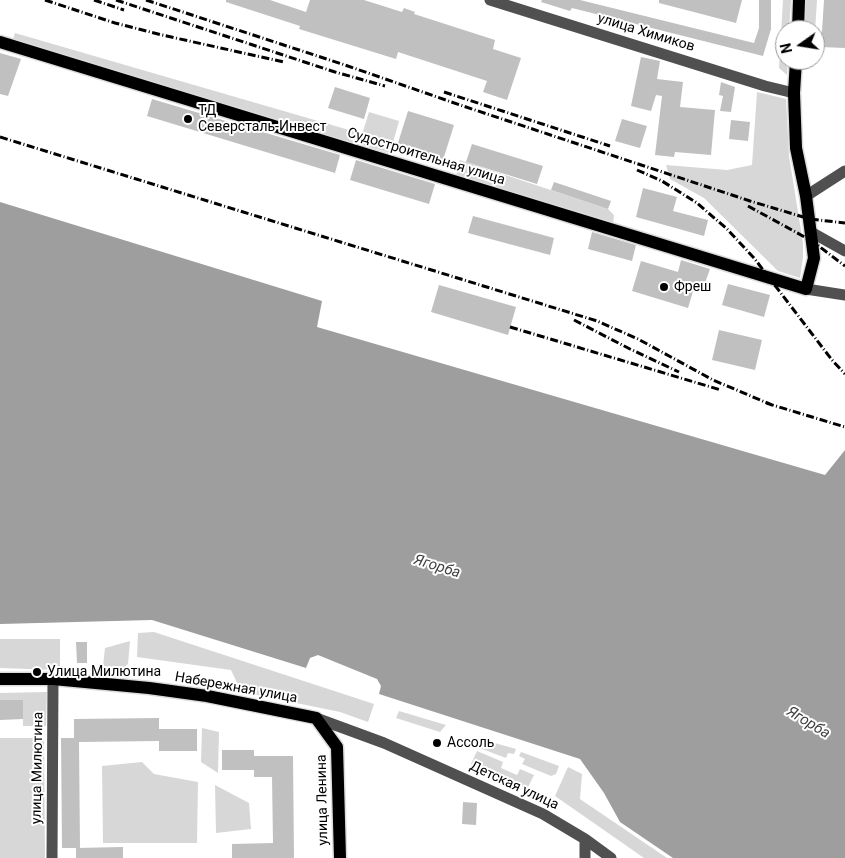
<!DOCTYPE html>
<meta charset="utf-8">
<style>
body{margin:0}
#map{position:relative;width:845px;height:858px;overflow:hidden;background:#fff;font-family:Roboto,sans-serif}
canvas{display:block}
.north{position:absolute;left:775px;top:20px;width:50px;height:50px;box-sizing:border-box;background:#fff;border:1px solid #999;border-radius:50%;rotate:257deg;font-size:14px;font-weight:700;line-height:20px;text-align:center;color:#000}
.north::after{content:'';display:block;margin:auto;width:18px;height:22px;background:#000;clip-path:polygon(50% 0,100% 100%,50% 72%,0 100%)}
</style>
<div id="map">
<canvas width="845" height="858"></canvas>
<div class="north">N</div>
</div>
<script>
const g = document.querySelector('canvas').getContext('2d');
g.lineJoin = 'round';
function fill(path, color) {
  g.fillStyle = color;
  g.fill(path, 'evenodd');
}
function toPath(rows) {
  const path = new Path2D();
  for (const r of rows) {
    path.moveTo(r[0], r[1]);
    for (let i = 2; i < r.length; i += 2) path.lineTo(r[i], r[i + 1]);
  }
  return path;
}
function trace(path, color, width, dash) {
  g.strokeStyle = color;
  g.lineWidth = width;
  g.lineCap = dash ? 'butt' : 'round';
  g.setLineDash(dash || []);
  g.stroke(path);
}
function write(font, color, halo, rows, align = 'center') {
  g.font = font + ' Roboto,sans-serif';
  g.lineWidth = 4;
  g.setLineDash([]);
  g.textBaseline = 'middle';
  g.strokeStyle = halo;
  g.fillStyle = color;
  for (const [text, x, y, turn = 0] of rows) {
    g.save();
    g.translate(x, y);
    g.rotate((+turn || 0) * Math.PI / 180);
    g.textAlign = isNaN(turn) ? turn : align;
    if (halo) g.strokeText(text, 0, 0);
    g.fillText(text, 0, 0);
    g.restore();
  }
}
fill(toPath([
 [783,0,791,0,789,30,785,30,785,60,788,60,787,75,779,68],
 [805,0,817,0,815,31,804,30],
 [15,33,356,132,352,143,13,39],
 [757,92,786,99,789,156,803,243,803,257,800,278,778,271,704,198,670,179,666,165,727,170,752,165],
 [369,112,399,121,390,153,359,144],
 [460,160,608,209,614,215,613,225,456,176],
 [154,632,374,704,368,722,340,712,243,692,240,689,231,670,137,657,138,633],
 [0,639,60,639,60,670,0,668],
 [130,641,128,664,113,676,102,675,105,648],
 [47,692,46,726,23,726,23,700,0,700,0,693],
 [399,711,446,725,440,732,396,718],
 [202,728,219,732,218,773,201,762],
 [0,738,44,738,45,858,0,858],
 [477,738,516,749,514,754,508,753,506,758,477,747],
 [477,751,503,762,501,768,517,775,520,769,534,775,527,789,471,764],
 [521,752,559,766,556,774,551,776,522,764,525,759,519,756],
 [142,762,154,774,198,782,197,843,103,843,102,766],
 [568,767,582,774,580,799,667,858,644,858,555,796],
 [215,785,249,803,251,829,216,833]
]), '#d7d7d7');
fill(toPath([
 [0,202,322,301,317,327,825,475,845,450,845,858,673,858,620,822,604,793,580,759,379,694,381,686,377,679,318,655,310,658,306,668,152,620,0,624]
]), '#9e9e9e');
fill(toPath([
 [226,0,270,0,306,12,310,0,364,0,402,12,404,8,415,12,414,14,495,40,493,49,521,58,507,100,483,92,487,81,398,52,396,59,299,29,300,26,226,2],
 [542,0,580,0,754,43,759,28,759,0,771,0,771,29,763,56,572,8,570,11,541,2],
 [659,0,742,0,736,23,659,3],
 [824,0,845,0,845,48,821,47],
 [0,53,21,59,8,96,0,94],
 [641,57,660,61,657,79,683,82,680,107,715,110,711,155,675,152,674,157,655,155,662,96,656,95,651,111,631,106],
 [721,82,735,87,731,112,720,111,723,96,719,95],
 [335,87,370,98,364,119,328,108],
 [152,99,340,155,335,173,147,116],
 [408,111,454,125,443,160,397,146],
 [622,119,647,126,640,148,615,141],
 [731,120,750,122,748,141,729,139],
 [472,144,543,166,537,184,466,162],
 [356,160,435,184,429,204,350,180],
 [554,182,611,201,608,209,551,190],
 [643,188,677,197,673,211,708,220,704,236,636,217],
 [473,216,554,238,550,255,468,233],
 [592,232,636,245,632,261,588,249],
 [681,260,710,269,705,283,696,281,688,308,632,291,641,261,678,272],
 [728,284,770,295,764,317,722,305],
 [439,285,516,307,508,335,431,312],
 [719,330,762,340,755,370,712,360],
 [76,642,87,642,87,663,77,663],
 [0,700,23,700,23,719,0,720],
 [159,718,159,729,197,729,197,751,159,751,159,741,79,742,80,848,62,848,61,738,74,738,74,719],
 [222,750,254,750,254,756,293,756,294,858,232,858,232,844,273,843,272,777,254,777,254,770,222,770],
 [463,802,477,803,476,825,462,824],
 [123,847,123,858,76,858,76,848]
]), '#c0c0c0');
const major = toPath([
 [798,30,799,0],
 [0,42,806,289,814,258,806,196,796,148,794,93,796,60],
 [0,679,53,679,149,688,207,696,316,718,337,747,340,858]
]);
trace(major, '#dbdbdb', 15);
trace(toPath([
 [490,0,765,86,794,93],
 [806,196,845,171],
 [811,232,845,251],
 [806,289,845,295],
 [316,718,384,743,543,814,585,839,611,858],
 [585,839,585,858],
 [52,858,53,679]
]), '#505050', 11);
trace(major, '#000', 12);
trace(toPath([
 [45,0,115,23,162,35,284,62],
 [94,0,124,10],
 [116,0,335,72,385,86],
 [146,0,345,65,463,106,750,201,810,219,845,223],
 [444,92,610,146],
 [0,137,597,321,638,339,713,380,772,405],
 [637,170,662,181,697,203,727,229,754,258,832,360,845,374],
 [748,206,812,241,845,266],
 [574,320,630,349,679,372],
 [510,327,721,390],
 [766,403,845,427]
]), '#000', 3, [8, 2.5, 1, 2.5]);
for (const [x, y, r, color] of [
 [188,119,5,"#000"],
 [664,287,5,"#000"],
 [37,672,5,"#000"],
 [437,743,5,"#000"]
]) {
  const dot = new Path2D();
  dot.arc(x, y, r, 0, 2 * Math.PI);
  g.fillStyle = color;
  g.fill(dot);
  trace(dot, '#fff', 2);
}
write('14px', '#000', '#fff', [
 ["улица Химиков",646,33,17],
 ["Судостроительная улица",426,157,17],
 ["Набережная улица",236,688,10],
 ["улица Милютина",38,768,-89],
 ["Детская улица",514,786,25],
 ["улица Ленина",323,800,-91]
]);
write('14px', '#000', '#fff', [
 ["ТД",198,111],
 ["Северсталь-Инвест",198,127],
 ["Фреш",674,287],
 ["Улица Милютина",47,672],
 ["Ассоль",447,743]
], 'left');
write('italic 15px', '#3f3f3f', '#fff', [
 ["Ягорба",437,567,17],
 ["Ягорба",808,723,31]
]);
</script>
